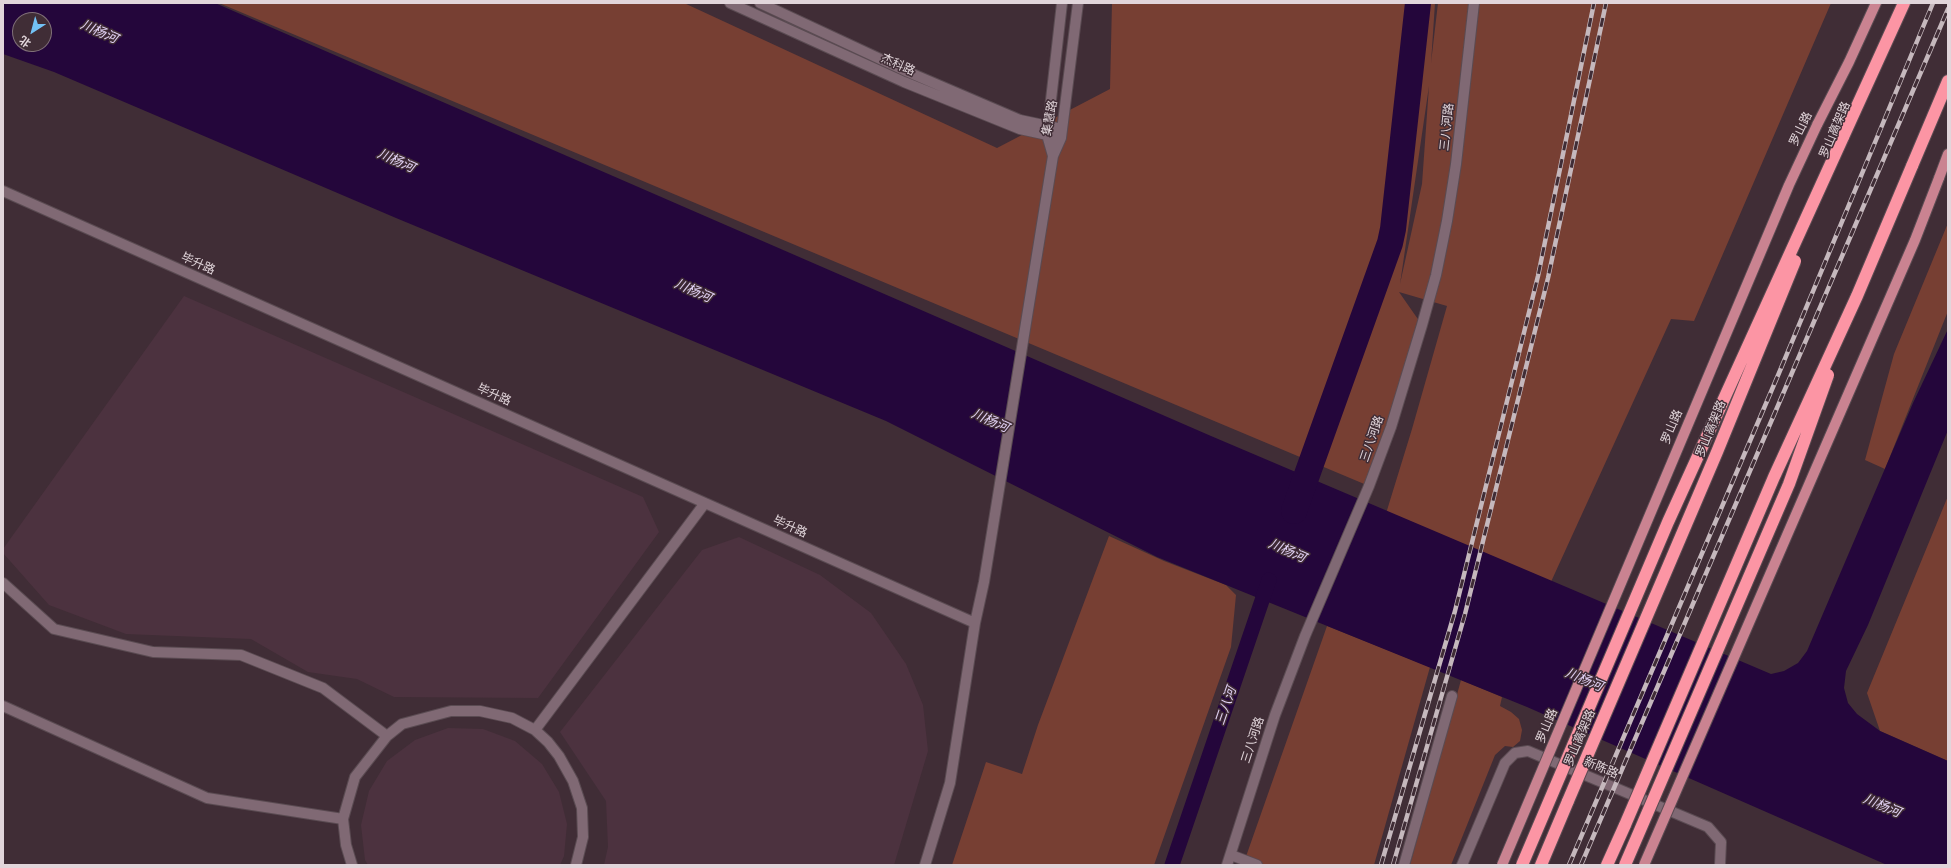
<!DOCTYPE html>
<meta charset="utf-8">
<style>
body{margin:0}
#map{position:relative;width:1951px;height:868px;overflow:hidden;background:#402d36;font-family:"Zilla Slab","Noto Sans SC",serif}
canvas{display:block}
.frame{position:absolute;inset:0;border:4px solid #e1d5da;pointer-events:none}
.north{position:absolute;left:12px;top:12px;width:40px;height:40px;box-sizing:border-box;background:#402d36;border:1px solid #807078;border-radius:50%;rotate:216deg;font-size:11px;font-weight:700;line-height:16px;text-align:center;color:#e1d5da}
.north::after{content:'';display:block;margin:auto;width:14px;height:18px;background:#72c1f5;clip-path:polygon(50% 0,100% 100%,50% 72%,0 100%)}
</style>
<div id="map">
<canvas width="1951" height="868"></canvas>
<div class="frame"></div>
<div class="north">北</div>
</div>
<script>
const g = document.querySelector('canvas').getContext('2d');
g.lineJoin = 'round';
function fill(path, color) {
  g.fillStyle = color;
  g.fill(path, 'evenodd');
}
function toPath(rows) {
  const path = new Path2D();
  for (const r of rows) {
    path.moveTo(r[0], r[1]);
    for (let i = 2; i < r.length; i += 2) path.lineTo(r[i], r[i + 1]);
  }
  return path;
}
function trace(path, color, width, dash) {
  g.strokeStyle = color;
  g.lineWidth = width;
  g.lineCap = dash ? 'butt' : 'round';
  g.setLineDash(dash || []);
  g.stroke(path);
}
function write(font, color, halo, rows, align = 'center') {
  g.font = font + ' "Zilla Slab","Noto Sans SC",serif';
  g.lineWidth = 3;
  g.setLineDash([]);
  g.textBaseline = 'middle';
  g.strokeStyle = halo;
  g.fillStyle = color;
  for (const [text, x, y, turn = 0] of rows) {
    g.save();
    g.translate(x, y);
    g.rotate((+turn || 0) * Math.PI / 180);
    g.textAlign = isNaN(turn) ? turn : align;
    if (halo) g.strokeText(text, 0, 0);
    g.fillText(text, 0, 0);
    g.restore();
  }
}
fill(toPath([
 [184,296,643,497,659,532,538,698,394,697,357,679,308,672,251,639,126,634,49,605,3,553,3,549],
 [739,537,820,575,871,613,906,664,923,705,928,751,894,865,604,865,608,847,606,801,560,732,702,550],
 [448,728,483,729,515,741,542,764,559,792,567,824,564,856,560,865,368,865,365,860,361,825,369,791,387,761,415,740]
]), '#4c323f');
fill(toPath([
 [219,3,684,3,997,148,1110,89,1112,3,1435,3,1431,63,1438,3,1831,3,1694,321,1671,319,1550,584,1384,520,1412,429,1447,306,1399,292,1422,325,1369,486],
 [1429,86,1422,184,1400,284],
 [1948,223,1948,311,1885,469,1865,460,1894,354],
 [1948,496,1948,761,1880,731,1867,693],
 [1109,536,1164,561,1226,585,1236,595,1231,647,1154,865,952,865,986,762,1022,774,1038,725],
 [1327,626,1430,667,1374,865,1243,865],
 [1461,680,1502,697,1500,706,1511,712,1519,719,1522,730,1520,741,1513,747,1505,746,1495,755,1451,865,1410,865]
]), '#773f33');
fill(toPath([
 [3,3,215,3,1211,436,1771,674,1784,671,1798,663,1807,651,1913,403,1948,329,1948,430,1868,625,1846,671,1844,688,1848,703,1857,714,1880,731,1948,761,1948,865,1887,865,1527,707,1157,557,886,421,396,218,54,72,3,54],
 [20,20,44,20,44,44,20,44]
]), '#24063b');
trace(toPath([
 [1172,865,1269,580]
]), '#24063b', 15);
trace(toPath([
 [1294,511,1390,243,1393,229,1418,3]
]), '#24063b', 26);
const minor = toPath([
 [730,3,904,82,1020,129,1061,138],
 [760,3,908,72,1020,120,1062,129],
 [1053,156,1047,135,1062,3],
 [3,191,975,623],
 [3,583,54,629,153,652,241,655,323,688,387,736,355,777,343,819,207,798,3,706],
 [535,730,705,503],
 [387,736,402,724,451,711,480,711,512,718,535,730,548,742,559,756,573,781,582,808,583,837,576,865],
 [343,819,346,845,352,865],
 [1231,855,1257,865],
 [925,865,950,783,975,623,984,582,1053,156,1061,138,1078,3],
 [1227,865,1275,715,1305,636,1369,486,1391,427,1422,325,1436,275,1447,221,1456,164,1474,3],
 [1404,865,1452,696],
 [1462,865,1505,763,1515,753,1528,751,1708,827,1721,842,1720,865]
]);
const major = toPath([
 [1817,125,1849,62,1876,3],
 [1939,178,1948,154]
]);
const highway = toPath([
 [1843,137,1904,3],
 [1912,166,1948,81],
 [1541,865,1568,801],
 [1607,865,1625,825]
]);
trace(minor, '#5a4b52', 12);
trace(major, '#5a4b52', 12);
trace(highway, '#5a4b52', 14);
trace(minor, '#806974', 10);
trace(major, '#ca8391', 10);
trace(highway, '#fc95a4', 12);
const rail = toPath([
 [1381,865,1455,611,1538,276,1594,3],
 [1393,865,1465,614,1548,278,1606,3],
 [1569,865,1779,373,1933,3],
 [1581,865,1948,9]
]);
trace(rail, '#c5b8bd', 4.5);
trace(rail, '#402d36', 3, [9]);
const majorBridge = toPath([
 [1502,865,1789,185,1817,125],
 [1644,865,1915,240,1939,178]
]);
const highwayBridge = toPath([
 [1568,801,1717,452,1795,261],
 [1625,825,1774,477,1857,296,1912,166],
 [1522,865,1668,522,1843,137],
 [1625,865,1789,484,1828,375]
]);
trace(majorBridge, '#5a4b52', 12, []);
trace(highwayBridge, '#5a4b52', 14, []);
trace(majorBridge, '#ca8391', 10);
trace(highwayBridge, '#fc95a4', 12);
write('12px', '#e1d5da', '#402d36', [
 ["杰科路",898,65,24],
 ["集慧路",1050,118,-79],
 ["三八河路",1447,127,-84],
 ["罗山路",1801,129,-64],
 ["罗山高架路",1835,130,-67],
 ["毕升路",198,264,24],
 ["毕升路",494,395,24],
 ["罗山路",1672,427,-67],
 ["罗山高架路",1711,429,-68],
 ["三八河路",1372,439,-71],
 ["毕升路",790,527,24],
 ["罗山路",1547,726,-67],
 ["罗山高架路",1580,738,-67],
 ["三八河路",1253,740,-72],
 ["新陈路",1601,768,23]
]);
write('italic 13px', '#e3d3f6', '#402d36', [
 ["川杨河",99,32,24],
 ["川杨河",396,161,24],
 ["川杨河",693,291,24],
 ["川杨河",990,421,24],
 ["川杨河",1287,551,24],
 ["川杨河",1584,680,23],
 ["三八河",1226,706,-71],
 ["川杨河",1882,806,23]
]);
</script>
